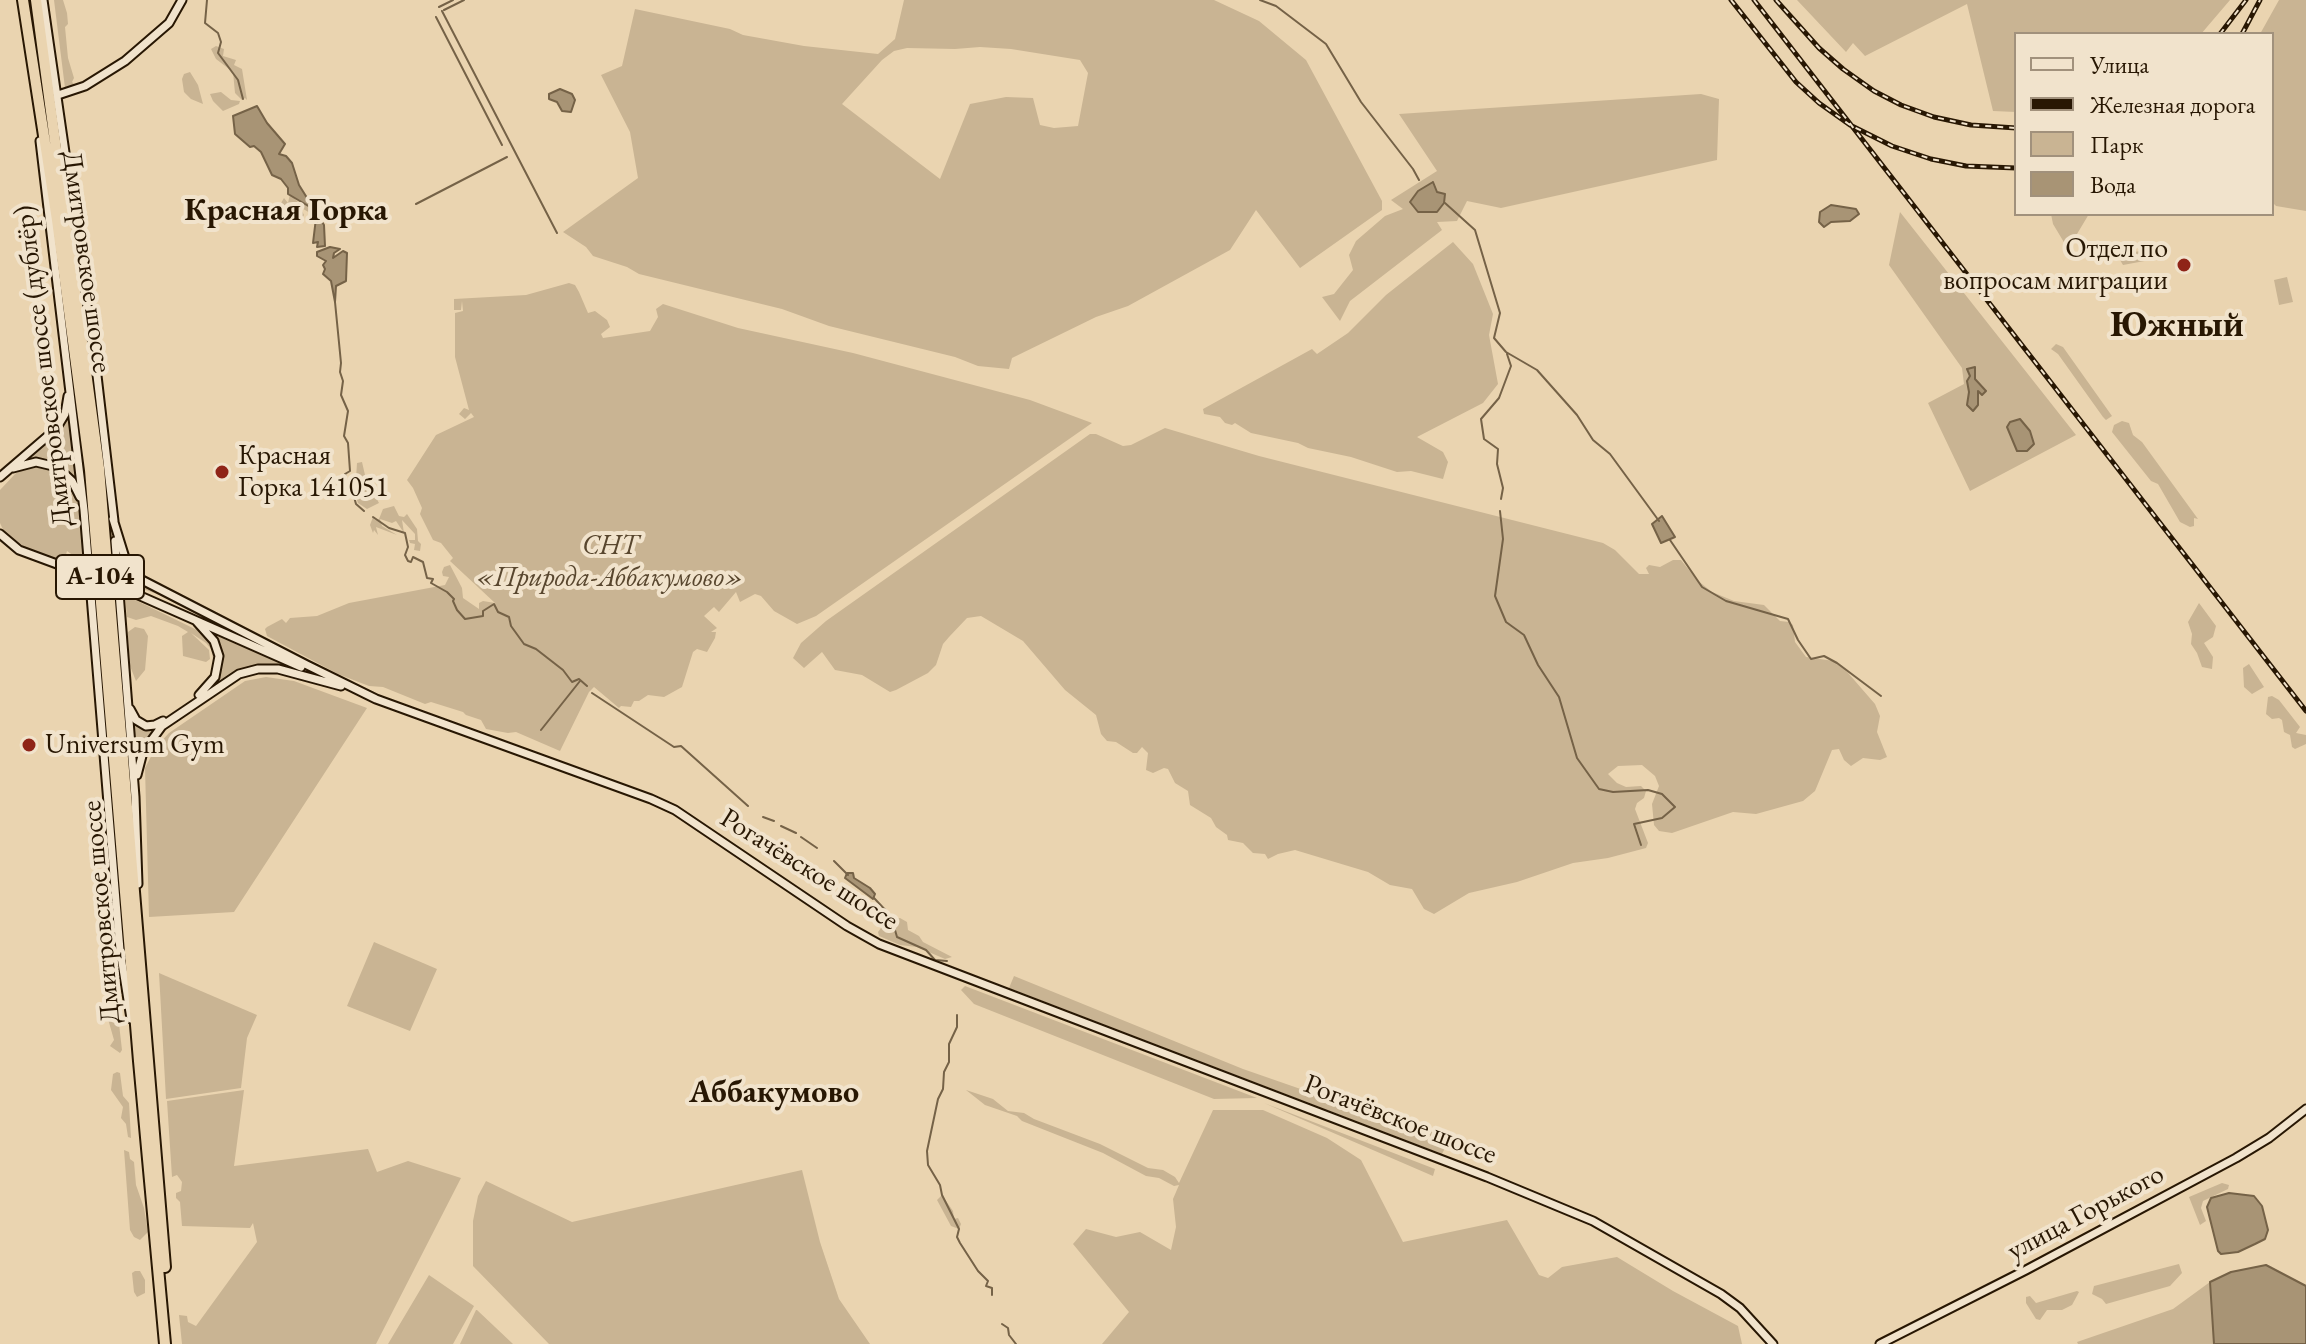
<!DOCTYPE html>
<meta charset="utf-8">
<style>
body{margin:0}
#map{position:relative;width:2306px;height:1344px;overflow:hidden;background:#ead4b0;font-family:"EB Garamond",serif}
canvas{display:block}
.legend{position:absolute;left:2014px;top:32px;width:260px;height:184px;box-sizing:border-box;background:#f1e3cc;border:2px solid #a1917c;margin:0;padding:10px 14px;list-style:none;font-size:24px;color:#281703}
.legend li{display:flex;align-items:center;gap:16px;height:40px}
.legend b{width:40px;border:2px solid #a1917c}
</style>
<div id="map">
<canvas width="2306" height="1344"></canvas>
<ul class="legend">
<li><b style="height:10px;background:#f1e3cc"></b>Улица</li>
<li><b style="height:10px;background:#281703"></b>Железная дорога</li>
<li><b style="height:22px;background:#c9b493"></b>Парк</li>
<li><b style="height:22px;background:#a89475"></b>Вода</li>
</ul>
</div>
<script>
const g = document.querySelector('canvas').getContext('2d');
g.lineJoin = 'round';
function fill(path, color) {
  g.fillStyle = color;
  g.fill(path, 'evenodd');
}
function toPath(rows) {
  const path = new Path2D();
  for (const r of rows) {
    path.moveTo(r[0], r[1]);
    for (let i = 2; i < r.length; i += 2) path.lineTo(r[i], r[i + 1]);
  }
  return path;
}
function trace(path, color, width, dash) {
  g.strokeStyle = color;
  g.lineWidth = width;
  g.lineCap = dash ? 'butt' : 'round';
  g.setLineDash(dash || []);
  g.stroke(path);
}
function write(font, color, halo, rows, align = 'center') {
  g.font = font + ' "EB Garamond",serif';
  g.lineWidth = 8;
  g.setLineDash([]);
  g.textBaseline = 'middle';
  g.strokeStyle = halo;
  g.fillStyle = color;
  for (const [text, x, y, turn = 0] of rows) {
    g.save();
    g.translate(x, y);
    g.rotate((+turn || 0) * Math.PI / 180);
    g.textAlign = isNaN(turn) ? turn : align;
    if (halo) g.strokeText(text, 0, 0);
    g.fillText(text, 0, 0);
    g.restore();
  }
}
fill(toPath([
 [54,0,63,0,67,13,68,24,65,27,68,58,74,78,72,82,75,85,71,91,65,88],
 [904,0,1214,0,1259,21,1306,60,1382,201,1382,210,1300,268,1256,210,1230,250,1128,306,1096,317,1012,358,1009,369,978,366,955,357,829,326,782,309,639,274,627,267,593,256,586,247,563,232,638,178,630,132,601,75,622,66,635,9,730,29,743,35,804,46,878,54,895,39],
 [980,47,1011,49,1080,60,1088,73,1078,126,1054,128,1040,125,1033,98,1006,97,970,104,940,179,842,104,882,60,894,51,907,48,955,49],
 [1797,0,2230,0,2201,34,2016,34,2016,112,1993,111,1967,4,1865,56,1853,43,1846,52],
 [2279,0,2306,0,2306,211,2276,206,2272,202,2272,34,2260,34],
 [216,46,224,49,223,56,236,60,234,65,242,69,247,100,245,98,242,100,235,93,233,72,216,59,211,49],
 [190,72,198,85,203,104,191,99,184,92,182,79,184,74],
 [221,92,231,100,240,101,239,104,223,111,213,101,210,94],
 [1701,94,1719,99,1717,160,1501,208,1467,201,1457,221,1437,222,1442,230,1350,301,1340,321,1322,297,1334,294,1353,270,1349,255,1356,241,1385,216,1403,209,1391,200,1437,171,1399,114],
 [290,194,298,202,310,207,315,216,300,207,304,215,302,218,293,216,292,211,289,213,290,206,287,207,281,203,284,198,288,203],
 [1900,212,2076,435,1970,491,1928,403,1964,384,1962,368,1889,265],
 [1971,367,1979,386,1985,391,1982,395,1978,391,1978,405,1973,411,1967,405,1970,376,1968,369],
 [2010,422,2024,423,2029,431,2031,439,2027,451,2018,450,2007,427],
 [2051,214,2089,214,2068,249,2053,224],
 [1453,242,1473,264,1493,314,1489,335,1498,384,1483,403,1417,437,1443,452,1448,462,1443,479,1411,471,1397,472,1351,457,1308,448,1298,443,1251,433,1235,423,1232,425,1225,423,1220,417,1204,414,1203,409,1312,349,1317,354,1348,333,1386,295],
 [2164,247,2166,257,2123,265,2117,255],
 [2287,277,2293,302,2279,305,2274,280],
 [569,283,575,285,579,292,588,313,595,311,607,320,610,327,601,334,603,338,650,331,658,317,656,309,663,304,738,328,853,353,1030,400,1092,423,816,616,797,624,774,611,761,596,755,594,740,602,736,592,719,612,714,607,704,616,717,628,711,632,716,632,715,638,707,652,697,649,693,652,682,687,664,697,648,695,639,701,634,701,631,707,621,706,619,708,594,687,589,692,560,751,516,732,508,733,486,729,481,720,466,715,463,712,431,702,425,704,383,687,369,686,338,674,267,636,265,629,267,627,282,619,286,623,290,618,317,616,349,603,445,585,449,577,443,576,442,572,444,567,450,565,462,588,463,598,479,609,479,603,483,601,495,603,450,561,453,558,441,543,433,540,420,514,422,508,413,488,407,480,436,435,474,417,471,413,465,419,459,414,464,408,469,410,455,357,455,313,463,311,462,301,461,310,454,310,454,299,526,295],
 [2056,344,2063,347,2112,416,2106,420,2103,417,2058,354,2051,349],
 [67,419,70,420,77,477,73,479,66,471,26,459,55,436],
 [2122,421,2129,423,2133,435,2142,442,2198,519,2194,518,2194,526,2190,527,2180,522,2158,484,2151,481,2112,432,2114,425],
 [1165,428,1259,456,1603,543,1615,550,1639,574,1649,574,1646,568,1649,565,1660,567,1673,560,1681,560,1697,580,1712,592,1734,601,1764,605,1780,621,1789,622,1793,625,1795,642,1806,657,1834,661,1842,666,1875,704,1880,716,1877,732,1887,757,1880,760,1863,758,1851,766,1844,760,1839,749,1832,750,1815,791,1803,801,1756,814,1733,812,1672,833,1659,831,1654,825,1652,804,1659,786,1655,776,1642,765,1618,766,1608,774,1617,783,1626,787,1641,786,1646,791,1644,798,1637,803,1635,809,1648,843,1646,848,1608,858,1573,863,1517,882,1469,893,1434,914,1424,909,1412,889,1390,885,1368,872,1295,850,1278,854,1268,859,1265,854,1253,853,1243,843,1228,840,1227,835,1216,827,1211,818,1190,805,1188,791,1175,783,1168,769,1164,768,1153,773,1146,770,1148,753,1142,747,1137,753,1133,753,1116,742,1107,741,1101,734,1096,715,1065,690,1023,641,981,616,967,618,949,637,943,644,936,665,928,673,896,690,890,692,862,675,835,670,822,652,804,668,793,658,801,643,826,621,1090,434,1096,434,1123,446,1131,445],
 [362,462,365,475,371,476,374,481,373,486,378,493,374,494,379,503,367,509,358,503,353,488,345,482,349,478,356,479,357,463],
 [33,467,51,470,61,475,73,491,78,503,86,569,77,566,74,556,67,551,64,562,27,548,5,534,0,523,0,490,16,473],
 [394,506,399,516,404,517,407,514,417,529,418,541,421,544,420,551,414,550,415,544,410,543,409,540,415,540,415,534,402,520,404,533,396,521,392,523,380,519,382,526,397,535,376,527,378,535,374,530,373,533,370,525,373,517,375,520,379,519,383,509],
 [122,564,144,585,168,598,129,584,125,595,197,630,210,641,215,659,213,659,211,649,206,643,191,633,209,650,210,659,206,662,183,656,182,636,188,632,178,626,151,616,136,620,127,617],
 [2199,603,2216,626,2213,637,2204,643,2213,657,2212,669,2202,667,2197,653,2191,644,2192,634,2188,622],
 [135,627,144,629,148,636,145,670,136,681,130,666,128,638,128,632],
 [215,630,289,666,289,667,253,667,216,683,222,658,218,641,213,633],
 [2249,664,2264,687,2252,694,2244,687,2243,668],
 [266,677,294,681,367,708,234,912,149,917,145,768,156,747,169,733,245,681],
 [2272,696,2279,700,2300,727,2296,733,2306,735,2306,744,2295,749,2292,747,2290,735,2284,732,2282,720,2279,718,2272,719,2266,714,2268,697],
 [136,724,154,730,138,758,133,725],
 [900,918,907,922,908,930,919,936,923,942,952,957,945,959,917,947,900,945,879,936,878,932,887,920],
 [374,942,437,969,410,1031,347,1006],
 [159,973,257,1015,247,1038,241,1088,166,1099],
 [1014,976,1243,1069,1361,1110,1371,1109,1444,1136,1447,1144,1442,1154,1009,988],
 [965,986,1257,1098,1214,1099,974,1004,961,990],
 [111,996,116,998,122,1050,120,1053,110,1046,114,1040,108,1019,112,1014],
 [117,1072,120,1073,123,1096,129,1103,131,1138,128,1137,126,1124,121,1118,123,1107,111,1090,113,1074],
 [244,1090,234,1166,368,1149,377,1172,408,1161,461,1178,376,1344,182,1344,179,1315,187,1316,188,1322,196,1326,257,1242,253,1223,250,1228,182,1226,180,1202,176,1198,176,1193,181,1191,182,1182,177,1175,172,1177,167,1101],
 [966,1090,993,1099,1008,1111,1024,1113,1034,1119,1100,1144,1148,1168,1163,1170,1175,1177,1179,1183,1213,1110,1263,1110,1327,1138,1361,1160,1403,1242,1507,1220,1539,1275,1548,1278,1562,1267,1617,1257,1673,1291,1738,1326,1742,1344,1102,1344,1129,1312,1073,1244,1086,1229,1116,1237,1140,1232,1171,1250,1176,1227,1173,1199,1179,1185,1174,1186,1159,1178,1146,1176,1103,1153,1022,1121,1017,1116,985,1105],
 [1264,1103,1435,1169,1433,1176],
 [124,1150,129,1152,130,1159,134,1162,136,1185,144,1208,148,1232,140,1240,134,1237,130,1230],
 [802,1170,820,1242,839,1299,870,1344,549,1344,473,1266,473,1221,478,1196,486,1181,572,1222],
 [2222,1183,2229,1185,2228,1189,2203,1201,2201,1208,2206,1221,2200,1225,2189,1197],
 [942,1195,953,1211,954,1219,958,1218,961,1224,959,1229,951,1226,937,1200],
 [2179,1264,2182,1273,2170,1286,2106,1304,2102,1299,2092,1294,2094,1286],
 [2266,1265,2306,1286,2306,1344,2078,1344,2077,1342,2173,1309,2210,1282,2231,1272],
 [135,1271,140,1271,145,1280,145,1293,137,1297,134,1292,132,1273],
 [429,1275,474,1306,453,1344,388,1344],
 [2077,1291,2079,1292,2072,1305,2062,1310,2047,1310,2040,1320,2036,1319,2026,1303,2026,1297,2030,1296,2036,1303],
 [476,1310,477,1310,513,1344,460,1344]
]), '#c9b493');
const water = toPath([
 [560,89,572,94,575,100,571,112,562,111,557,102,549,99,549,94,560,89],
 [257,106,267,123,285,144,279,154,286,156,292,163,299,185,324,225,325,246,317,247,318,242,313,243,316,218,310,207,288,194,288,188,281,179,272,175,261,152,254,146,250,147,235,134,233,116,257,106],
 [1433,182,1437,192,1445,194,1444,203,1437,212,1418,212,1410,202,1418,191,1433,182],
 [1831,205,1856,209,1859,214,1850,221,1831,222,1824,227,1819,222,1820,212,1831,205],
 [330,247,340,249,334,253,333,258,343,251,347,253,346,281,336,286,335,302,331,281,323,274,325,269,323,265,326,261,317,256,317,252,330,247],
 [1975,367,1975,379,1986,391,1982,395,1978,391,1978,405,1973,411,1967,405,1969,392,1967,381,1970,376,1967,369,1975,367],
 [2020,419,2030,431,2034,444,2027,451,2017,451,2007,427,2010,422,2020,419],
 [1662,516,1675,537,1661,543,1652,524,1662,516],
 [847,873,853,873,854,878,870,888,875,894,873,899,845,878,847,873],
 [2229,1193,2254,1196,2262,1206,2268,1230,2265,1239,2255,1244,2238,1252,2221,1254,2218,1251,2207,1207,2211,1198,2229,1193],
 [2266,1265,2306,1286,2306,1344,2214,1344,2210,1282,2231,1272,2266,1265]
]);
fill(water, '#a89475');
trace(water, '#756247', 2);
trace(toPath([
 [207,0,205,23,218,33,221,42,218,53,238,80,243,99],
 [1260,0,1276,6,1326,44,1361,102,1413,169,1419,180],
 [439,7,453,0],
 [444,10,464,0],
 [442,11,557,233],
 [436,17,502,145],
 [1445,203,1475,230,1500,313,1494,338,1506,352,1537,370,1577,415,1593,440,1610,454,1659,521],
 [416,204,507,157],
 [335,302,341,363,340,372,343,381,341,395,348,411,344,436,348,443,350,471,345,474,346,478,343,483,352,490,356,504,364,511],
 [1501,499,1503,488,1497,464,1498,449,1484,439,1481,419,1499,398,1511,366,1507,354],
 [1500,511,1503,539,1495,596,1506,622,1524,635,1538,665,1559,697,1577,758,1599,789,1613,792,1648,790,1662,794,1675,807,1662,818,1634,824,1641,845],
 [373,517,389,528,405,533,408,547,405,555,408,561,411,562,413,557,423,562,427,578,433,579,431,583,447,592,454,599,453,601,457,610,465,619,483,616,483,611,494,604,498,612,509,617,511,626,524,644,536,649,563,670,572,682,579,679,587,686],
 [1670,540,1702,587,1726,601,1788,619,1798,640,1811,659,1824,656,1837,663,1881,696],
 [592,693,674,747,681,746,748,806],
 [541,730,580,681],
 [763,817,774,821],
 [781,826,796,833],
 [801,837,817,848],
 [834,861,848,875],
 [874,898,891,916,897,937,926,950,935,960,947,961],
 [957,1015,957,1027,949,1044,949,1062,944,1072,943,1089,938,1099,927,1151,928,1165,940,1185,942,1195,959,1229,957,1237,960,1243,978,1271,988,1281,986,1286,992,1288,992,1295],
 [1002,1324,1008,1328,1009,1335,1016,1344]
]), '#756247', 2);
const secondary = toPath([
 [43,0,96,367,114,521],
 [58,95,85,86,125,61,169,23,182,0],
 [40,141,84,510,120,950,131,1019],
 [13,468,36,462,57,467,72,481,80,497],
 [0,477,56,429,65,414,68,396],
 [113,519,126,561,142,580,307,665,376,699,651,799,675,810,847,926,879,944,1487,1177,1593,1221,1721,1294,1740,1308,1773,1344],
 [0,534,19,550,65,567],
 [115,541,135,797,138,884],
 [129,591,301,667],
 [197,622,214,641,219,656,215,677,199,695],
 [130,709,136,720,146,726,155,725,163,721],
 [137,775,143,752,162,726,239,674,258,669,278,669,341,686],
 [1880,1344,2026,1270,2236,1158,2269,1138,2306,1109]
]);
const highway = toPath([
 [23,0,57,220,90,470,139,1061,165,1344],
 [36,0,99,468,165,1267]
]);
trace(secondary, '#281703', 11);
trace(highway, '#281703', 14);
trace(secondary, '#f1e3cc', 7);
trace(highway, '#ead4b0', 10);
const rail = toPath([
 [1731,0,1796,82,1819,103,1850,125,1892,146,1931,159,1966,166,2016,168],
 [1754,0,2306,711],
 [1776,0,1819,48,1843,69,1874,91,1901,105,1934,117,1971,125,2016,128],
 [2220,34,2246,0],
 [2242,34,2260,0]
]);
trace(rail, '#281703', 5);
trace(rail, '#f1e3cc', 2, [6]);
const secondaryBridge = toPath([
 [65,567,129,591]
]);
trace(secondaryBridge, '#281703', 11, []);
trace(secondaryBridge, '#f1e3cc', 7);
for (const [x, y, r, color] of [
 [2184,265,8,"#8f2418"],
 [222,472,8,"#8f2418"],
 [29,745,8,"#8f2418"]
]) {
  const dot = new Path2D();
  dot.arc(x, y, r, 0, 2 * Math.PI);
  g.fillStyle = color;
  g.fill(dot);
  trace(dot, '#f1e3cc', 3);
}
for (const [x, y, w] of [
 [100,577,88]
]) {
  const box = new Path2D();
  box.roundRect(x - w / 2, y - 22, w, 44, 6);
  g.fillStyle = '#f1e3cc';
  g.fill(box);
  trace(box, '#281703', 2);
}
write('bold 26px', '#281703', null, [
 ["А-104",100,577]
]);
write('28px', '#281703', '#f1e3cc', [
 ["Отдел по",2168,249,"right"],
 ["вопросам миграции",2168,281,"right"],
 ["Красная",238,456],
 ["Горка 141051",238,488],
 ["Universum Gym",45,745]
], 'left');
write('28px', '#281703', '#f1e3cc', [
 ["Дмитровское шоссе",86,262,82],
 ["Дмитровское шоссе (дублёр)",44,366,-97],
 ["Рогачёвское шоссе",809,870,32],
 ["Дмитровское шоссе",102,912,-95],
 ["Рогачёвское шоссе",1400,1120,21],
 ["улица Горького",2086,1213,-28]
]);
write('italic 28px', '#58462e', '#f1e3cc', [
 ["СНТ",610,546],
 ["«Природа-Аббакумово»",610,578]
]);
write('bold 32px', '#281703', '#f1e3cc', [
 ["Красная Горка",286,211],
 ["Аббакумово",774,1093]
]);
write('bold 36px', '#281703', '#f1e3cc', [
 ["Южный",2177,326]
]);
</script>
